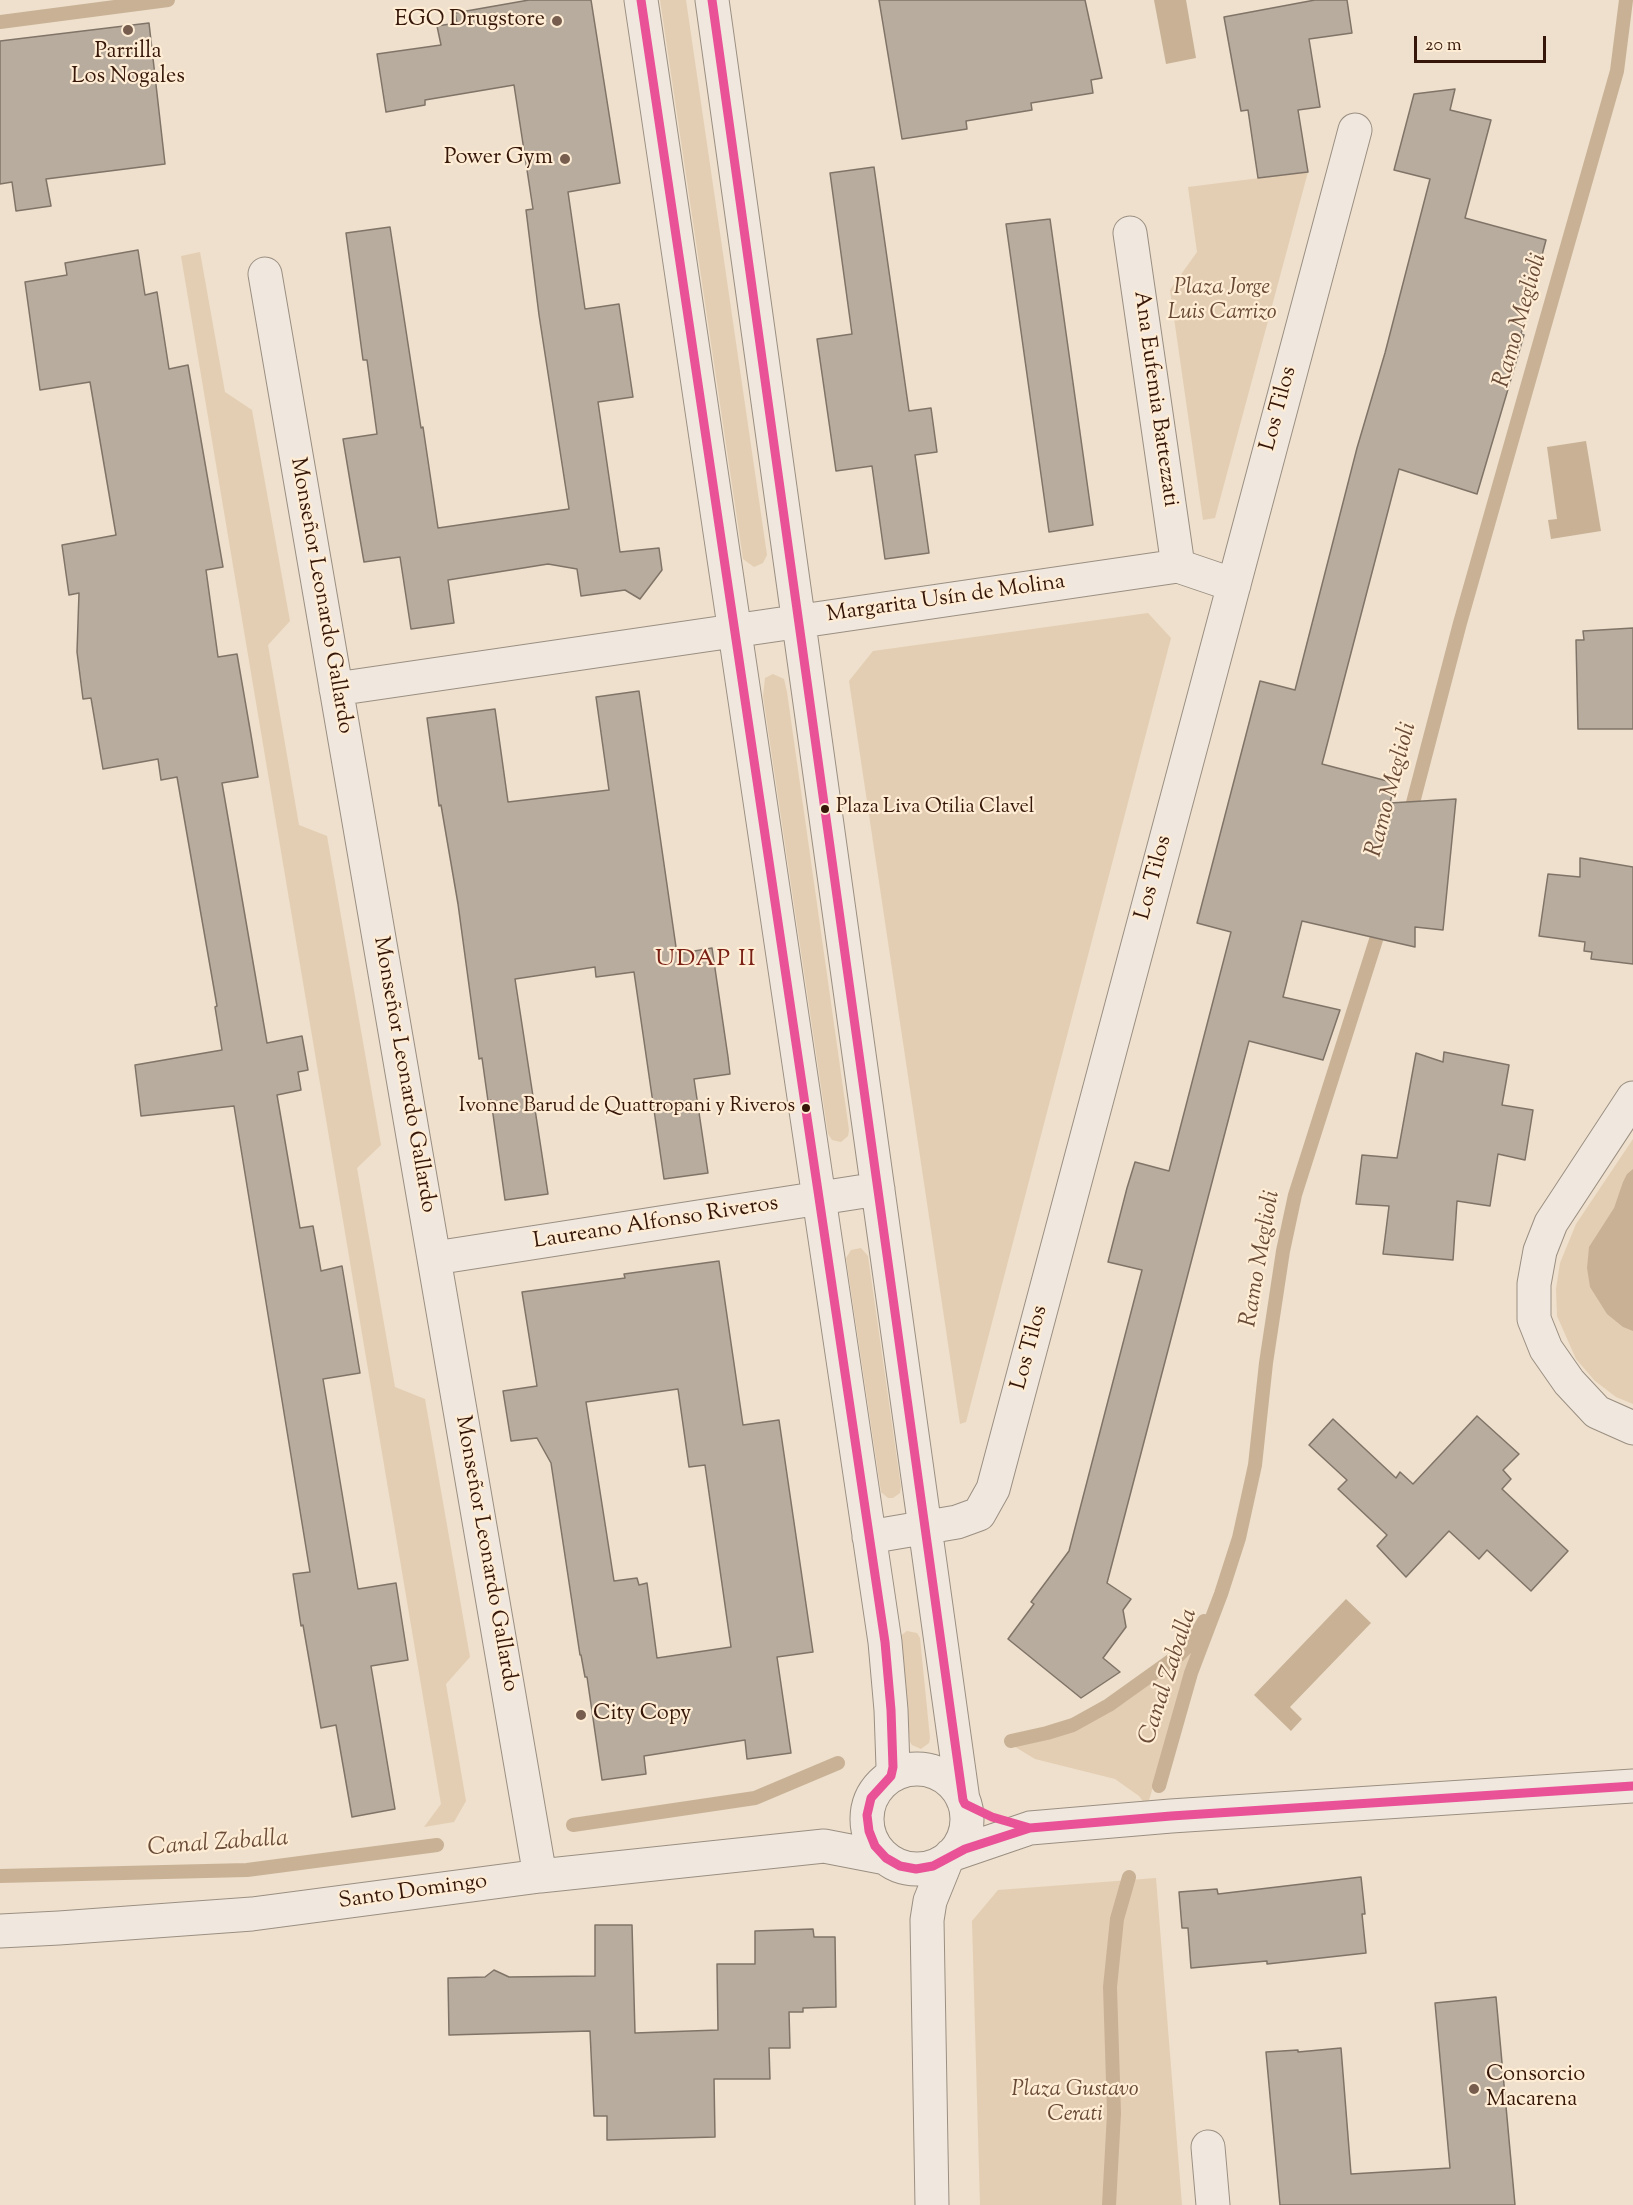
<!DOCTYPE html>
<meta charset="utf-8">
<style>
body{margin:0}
#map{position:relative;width:1633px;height:2205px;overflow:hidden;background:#eee0cc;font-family:"Sorts Mill Goudy",serif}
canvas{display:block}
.scale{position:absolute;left:1414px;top:36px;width:132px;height:27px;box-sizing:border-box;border:3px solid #351608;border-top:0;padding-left:8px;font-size:18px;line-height:21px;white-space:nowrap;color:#351608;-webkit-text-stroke:4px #feecd4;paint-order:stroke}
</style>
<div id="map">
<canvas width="1633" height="2205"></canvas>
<div class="scale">20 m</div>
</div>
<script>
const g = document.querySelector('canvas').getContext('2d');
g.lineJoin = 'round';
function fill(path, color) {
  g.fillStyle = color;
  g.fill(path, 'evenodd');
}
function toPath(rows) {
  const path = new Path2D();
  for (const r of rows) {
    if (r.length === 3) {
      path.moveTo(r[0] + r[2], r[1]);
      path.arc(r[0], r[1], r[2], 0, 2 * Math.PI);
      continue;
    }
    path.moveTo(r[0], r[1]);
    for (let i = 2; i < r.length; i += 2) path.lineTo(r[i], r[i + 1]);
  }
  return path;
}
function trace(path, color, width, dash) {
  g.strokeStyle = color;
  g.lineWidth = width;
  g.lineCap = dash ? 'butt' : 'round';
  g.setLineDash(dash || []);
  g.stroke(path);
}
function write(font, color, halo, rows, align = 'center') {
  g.font = font + ' "Sorts Mill Goudy",serif';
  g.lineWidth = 4.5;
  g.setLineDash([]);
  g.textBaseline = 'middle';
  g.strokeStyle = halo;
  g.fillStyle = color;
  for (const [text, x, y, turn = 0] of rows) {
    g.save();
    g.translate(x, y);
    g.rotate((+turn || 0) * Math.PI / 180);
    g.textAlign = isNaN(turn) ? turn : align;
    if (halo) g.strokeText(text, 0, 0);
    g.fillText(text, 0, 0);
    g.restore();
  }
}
fill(toPath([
 [660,0,686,0,767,555,763,563,754,567,743,559],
 [1308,172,1215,518,1203,520,1170,290,1197,252,1188,187],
 [200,252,225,392,252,410,290,621,268,645,299,825,327,836,381,1145,357,1168,395,1387,425,1399,470,1657,446,1684,466,1801,454,1822,424,1827,441,1804,181,256],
 [1148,613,1171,638,966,1422,960,1424,849,681,873,651],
 [773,674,784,679,787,692,849,1130,848,1136,841,1142,832,1140,828,1134,763,696,765,678],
 [1633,1139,1633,1404,1616,1397,1595,1381,1576,1359,1557,1316,1556,1289,1560,1263,1576,1224],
 [861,1248,868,1256,901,1487,900,1493,893,1498,888,1498,881,1492,846,1258,851,1250],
 [907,1631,917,1633,920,1638,930,1738,929,1743,921,1749,912,1745,910,1742,899,1641,900,1636],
 [1195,1646,1147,1807,1139,1796,1115,1779,1035,1759,1012,1745,1073,1730,1101,1716,1125,1702,1172,1668],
 [1156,1878,1182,2205,980,2205,972,1921,998,1890]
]), '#e4ceb3');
fill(toPath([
 [1154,0,1186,0,1196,58,1166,64],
 [1586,441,1601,531,1551,539,1548,520,1557,519,1547,447],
 [1633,1169,1633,1331,1623,1327,1607,1314,1590,1287,1587,1268,1589,1247,1614,1208,1623,1182,1627,1174],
 [1346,1599,1371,1623,1290,1707,1302,1719,1291,1731,1254,1695]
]), '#c9b196');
trace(toPath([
 [0,22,168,0],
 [1409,818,1460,623,1617,71,1626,0],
 [1011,1741,1047,1733,1073,1725,1109,1705,1179,1655,1192,1642,1204,1621],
 [1159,1786,1191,1673,1221,1594,1239,1538,1255,1465,1266,1363,1283,1251,1295,1195,1382,921],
 [573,1825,755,1798,838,1763],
 [0,1876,247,1870,437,1845],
 [1109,2205,1114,2113,1110,1987,1117,1919,1129,1877]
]), '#c9b196', 14);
const building = toPath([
 [529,0,591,0,620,183,568,192,585,309,619,304,633,397,598,402,620,552,659,548,662,570,640,599,625,590,581,596,577,569,548,564,448,580,454,623,411,629,400,557,364,562,351,487,343,439,377,434,367,360,363,360,346,233,390,227,421,428,423,427,438,528,569,509,539,315,526,210,533,209,514,85,425,100,425,105,386,112,377,54,441,45,437,26,457,23,455,13,529,0],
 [879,0,1085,0,1102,78,1091,80,1093,93,1031,103,1032,110,966,121,967,129,902,139,879,0],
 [1315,0,1347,0,1352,33,1309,39,1320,107,1298,110,1308,172,1258,178,1248,110,1241,111,1224,17,1315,0],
 [149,23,165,164,46,179,51,206,16,211,12,182,0,184,0,41,149,23],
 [1455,89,1450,110,1491,120,1465,218,1546,240,1521,334,1524,335,1477,494,1399,469,1322,764,1395,783,1390,803,1456,799,1443,930,1415,927,1415,947,1302,921,1283,997,1340,1010,1323,1060,1249,1041,1107,1583,1131,1599,1123,1610,1126,1627,1103,1658,1120,1672,1081,1698,1008,1639,1034,1604,1031,1602,1069,1551,1142,1270,1108,1262,1127,1188,1135,1162,1169,1171,1231,932,1197,923,1260,681,1295,690,1357,448,1385,353,1430,179,1394,170,1414,94,1455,89],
 [874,167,909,411,931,408,937,452,915,455,929,553,885,559,872,466,836,471,817,339,852,334,830,173,874,167],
 [1050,219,1093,525,1049,532,1006,224,1050,219],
 [138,250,145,295,157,292,169,369,188,365,223,567,206,570,218,657,237,654,251,735,258,777,222,783,267,1043,302,1036,308,1070,298,1072,301,1090,277,1095,300,1228,313,1226,321,1271,342,1266,360,1373,323,1379,358,1589,396,1583,408,1660,371,1666,395,1809,352,1817,336,1725,321,1728,303,1625,301,1626,293,1574,310,1572,234,1106,141,1116,135,1065,222,1050,215,1007,217,1006,177,777,161,780,158,759,103,769,91,698,83,699,77,652,79,593,69,595,62,545,116,535,90,382,40,390,25,282,67,275,65,263,138,250],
 [1633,628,1633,729,1578,729,1576,640,1584,640,1583,631,1633,628],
 [639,691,677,954,712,948,728,1057,730,1074,694,1079,708,1173,664,1179,634,972,596,977,595,967,515,979,548,1194,505,1200,491,1100,488,1101,482,1058,479,1059,458,904,441,805,439,806,427,718,495,709,508,802,609,790,596,697,639,691],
 [1580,858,1633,867,1633,964,1591,959,1592,952,1584,951,1585,942,1539,936,1548,874,1580,877,1580,858],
 [1444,1052,1509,1065,1502,1105,1533,1110,1525,1160,1498,1154,1490,1206,1457,1201,1453,1260,1383,1254,1389,1206,1356,1204,1362,1155,1397,1158,1416,1053,1443,1062,1444,1052],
 [719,1261,743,1425,779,1420,813,1652,777,1657,791,1753,747,1759,745,1740,644,1756,646,1774,602,1780,587,1677,585,1677,581,1655,580,1655,551,1463,537,1438,511,1441,503,1391,537,1386,522,1292,625,1278,624,1274,719,1261],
 [678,1389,689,1467,705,1465,731,1647,657,1658,647,1583,639,1585,637,1578,614,1581,586,1402,678,1389],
 [1477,1416,1519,1454,1503,1470,1511,1479,1502,1489,1568,1551,1531,1591,1487,1550,1479,1559,1449,1531,1406,1577,1377,1546,1387,1535,1338,1489,1347,1480,1309,1445,1333,1419,1396,1478,1400,1472,1413,1484,1477,1416],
 [1361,1877,1365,1914,1362,1914,1366,1953,1267,1964,1267,1961,1191,1968,1188,1928,1182,1928,1179,1892,1217,1889,1218,1894,1361,1877],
 [595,1925,632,1925,635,2033,718,2030,717,1964,755,1964,755,1931,813,1929,814,1937,835,1937,836,2007,803,2008,803,2012,789,2012,790,2048,769,2048,770,2079,714,2079,715,2137,607,2140,607,2116,594,2116,590,2031,449,2035,448,1978,485,1977,494,1970,509,1977,595,1976,595,1925],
 [1496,1997,1515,2205,1280,2205,1266,2052,1298,2050,1298,2052,1341,2048,1351,2174,1450,2168,1435,2003,1496,1997]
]);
fill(building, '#b8ac9e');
trace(building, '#807468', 1.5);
const street = toPath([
 [641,0,885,1642,891,1710,893,1767,891,1776],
 [712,0,963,1800],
 [1130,233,1178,566],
 [265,274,540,1876],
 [336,689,1178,566,1234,585],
 [1633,1098,1551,1223,1540,1251,1534,1284,1534,1319,1546,1349,1569,1382,1597,1412,1633,1428],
 [435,1258,878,1189],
 [869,1537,957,1522,979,1514,993,1489,1355,130],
 [917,1819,50],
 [951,1855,1030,1828,1171,1816,1633,1786],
 [0,1931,59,1928,252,1914,540,1876,824,1846,886,1858],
 [1208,2147,1213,2205],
 [932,2205,927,1920,930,1901,947,1859]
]);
trace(street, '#9b8f82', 35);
trace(street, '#f0e8df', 33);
trace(toPath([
 [641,0,885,1642,891,1710,893,1767,891,1776,871,1798,867,1815,869,1831,875,1846,886,1858,900,1866,916,1869,933,1866,965,1849,1030,1828,1171,1816,1633,1786],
 [712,0,963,1800,965,1804,992,1817,1030,1828]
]), '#e95297', 9);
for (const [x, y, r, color] of [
 [557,21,6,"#765d4d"],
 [128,30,6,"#765d4d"],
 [565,159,6,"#765d4d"],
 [825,809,5,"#351608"],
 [806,1108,5,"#351608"],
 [581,1715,6,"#765d4d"],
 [1474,2089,6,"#765d4d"]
]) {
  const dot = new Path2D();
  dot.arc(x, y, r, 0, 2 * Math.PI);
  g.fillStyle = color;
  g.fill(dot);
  trace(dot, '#feecd4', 2);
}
write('20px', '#351608', '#feecd4', [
 ["Plaza Liva Otilia Clavel",836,809],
 ["Ivonne Barud de Quattropani y Riveros",795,1108,"right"]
], 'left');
write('22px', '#351608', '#feecd4', [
 ["EGO Drugstore",545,21],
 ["Parrilla",128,53,"center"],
 ["Los Nogales",128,78,"center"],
 ["Power Gym",553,159],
 ["City Copy",593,1715,"left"],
 ["Consorcio",1486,2076,"left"],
 ["Macarena",1486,2101,"left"]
], 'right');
write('italic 22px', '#674935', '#feecd4', [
 ["Plaza Jorge",1222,289],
 ["Luis Carrizo",1222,314],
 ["Plaza Gustavo",1075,2091],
 ["Cerati",1075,2116]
]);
write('22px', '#351608', '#feecd4', [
 ["Ana Eufemia Battezzati",1154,399,82],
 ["Los Tilos",1280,409,-75],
 ["Monseñor Leonardo Gallardo",320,596,80],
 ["Margarita Usín de Molina",946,600,-8],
 ["Los Tilos",1155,878,-75],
 ["Monseñor Leonardo Gallardo",403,1075,80],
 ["Laureano Alfonso Riveros",656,1224,-9],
 ["Los Tilos",1031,1348,-75],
 ["Monseñor Leonardo Gallardo",485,1554,80],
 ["Santo Domingo",413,1893,-8]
]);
write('italic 24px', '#6a4c38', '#feecd4', [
 ["Ramo Meglioli",1522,321,-74],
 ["Ramo Meglioli",1393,790,-75],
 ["Ramo Meglioli",1262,1259,-80],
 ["Canal Zaballa",1170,1677,-72],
 ["Canal Zaballa",218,1845,-4]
]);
g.letterSpacing = '1.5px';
write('24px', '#7a1f14', '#feecd4', [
 ["UDAP II",706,961]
]);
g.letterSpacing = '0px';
</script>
